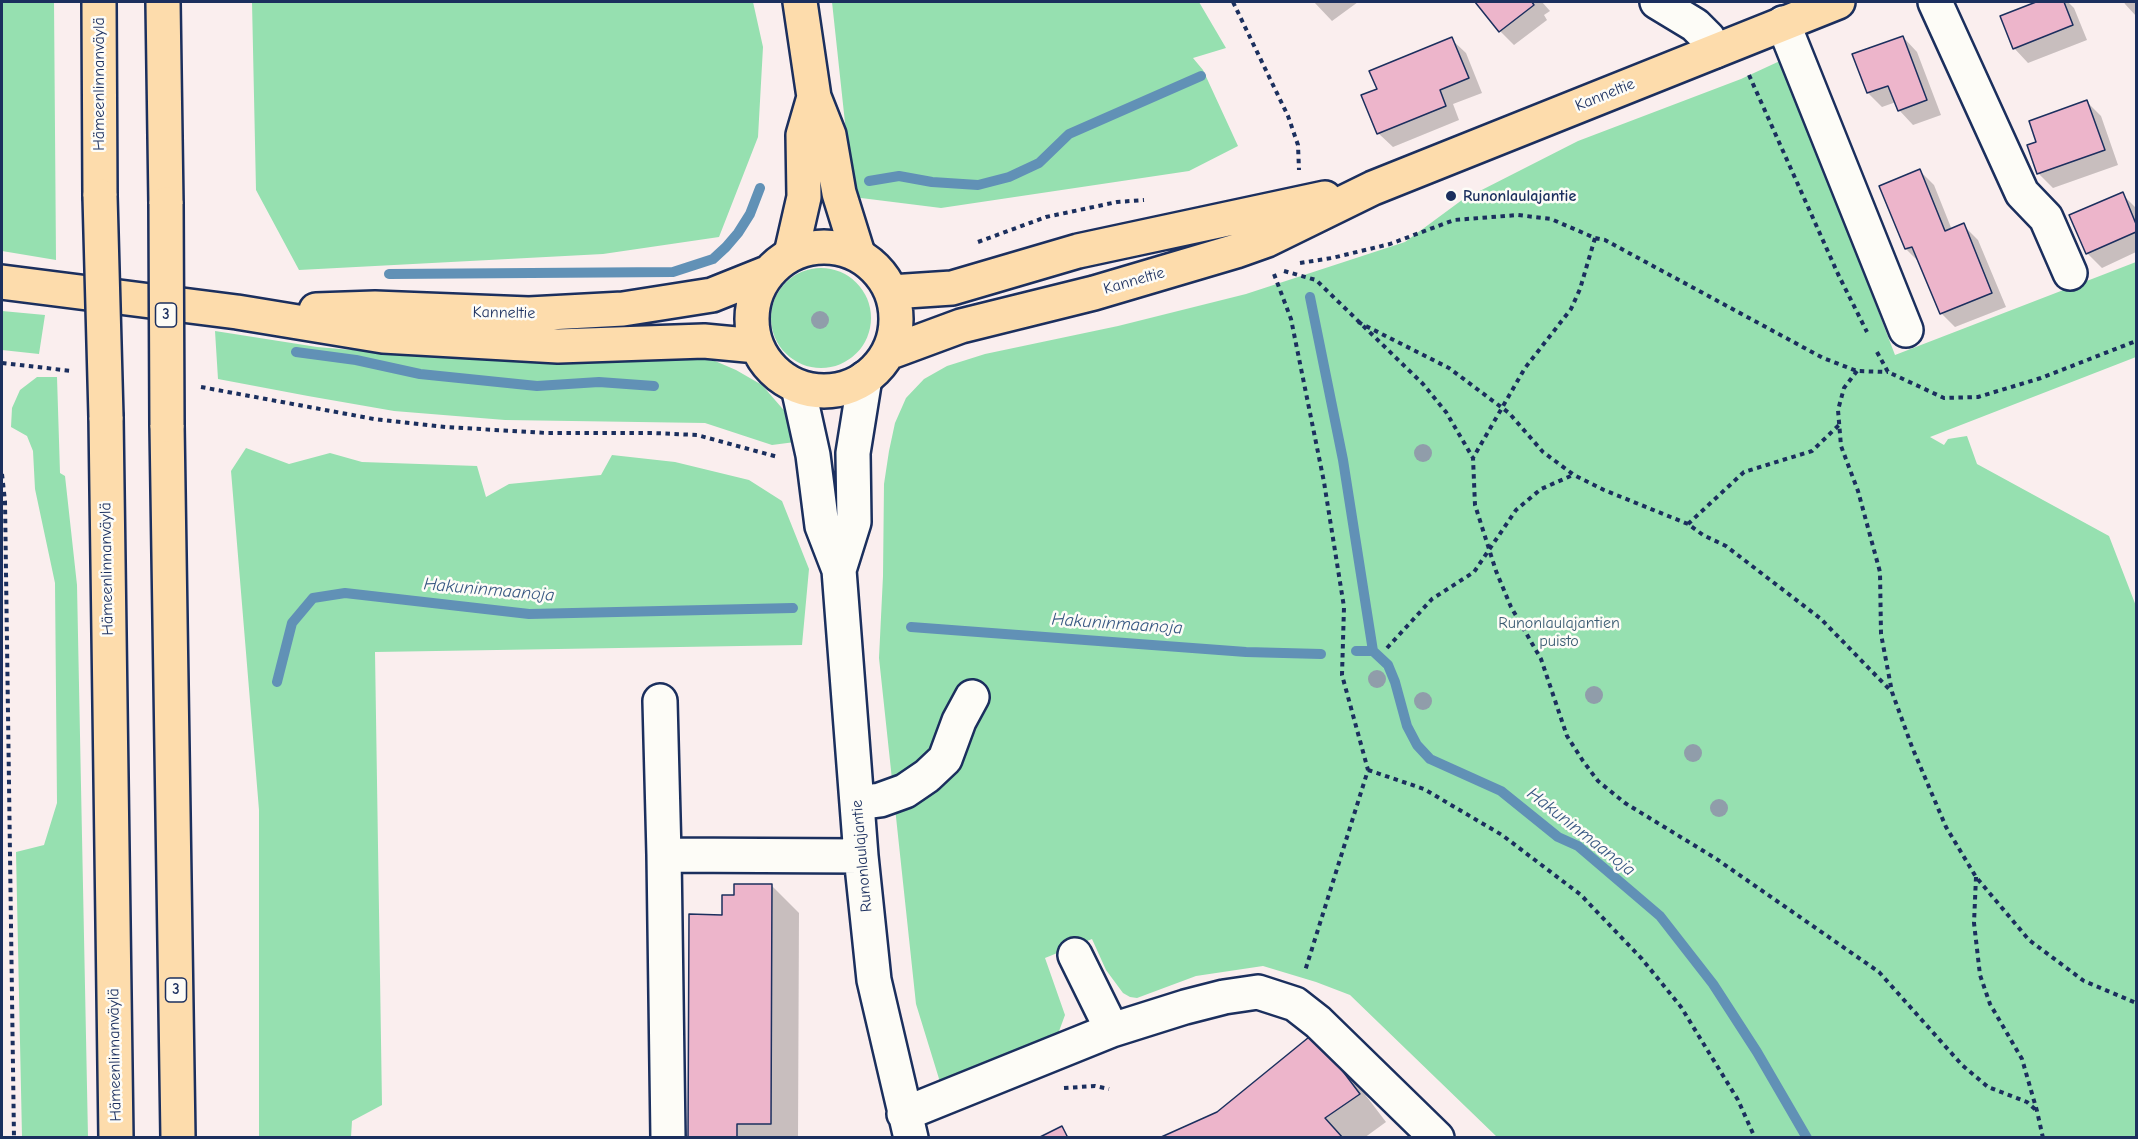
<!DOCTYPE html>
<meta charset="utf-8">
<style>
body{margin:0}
#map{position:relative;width:2138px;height:1139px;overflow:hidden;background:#faeeee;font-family:"Comic Neue",sans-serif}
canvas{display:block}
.frame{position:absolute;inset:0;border:3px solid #1b2f5e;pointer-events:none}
</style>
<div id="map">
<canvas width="2138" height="1139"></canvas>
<div class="frame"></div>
</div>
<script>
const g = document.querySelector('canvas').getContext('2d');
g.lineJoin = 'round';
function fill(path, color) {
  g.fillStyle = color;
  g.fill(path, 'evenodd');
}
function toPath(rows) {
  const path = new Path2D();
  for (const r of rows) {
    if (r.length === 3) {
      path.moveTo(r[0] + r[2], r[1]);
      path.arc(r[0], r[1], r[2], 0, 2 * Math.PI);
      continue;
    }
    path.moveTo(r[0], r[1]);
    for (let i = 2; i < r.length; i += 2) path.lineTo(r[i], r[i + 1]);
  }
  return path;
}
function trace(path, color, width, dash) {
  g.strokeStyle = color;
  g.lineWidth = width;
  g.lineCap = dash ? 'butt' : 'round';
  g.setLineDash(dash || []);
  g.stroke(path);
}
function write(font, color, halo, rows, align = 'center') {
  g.font = font + ' "Comic Neue",sans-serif';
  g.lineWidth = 5;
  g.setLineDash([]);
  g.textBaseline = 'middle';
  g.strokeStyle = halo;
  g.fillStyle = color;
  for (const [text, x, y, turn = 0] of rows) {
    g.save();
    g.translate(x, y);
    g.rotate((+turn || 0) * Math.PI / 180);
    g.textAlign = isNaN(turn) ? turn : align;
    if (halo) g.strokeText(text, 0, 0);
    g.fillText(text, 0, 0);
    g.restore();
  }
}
fill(toPath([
 [2,2,54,2,56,260,2,251],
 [252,2,753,2,763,47,758,137,719,237,603,254,299,270,256,190],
 [832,2,1199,2,1226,48,1193,58,1203,70,1238,146,1189,171,941,208,853,197],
 [1782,60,1895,355,2136,262,2136,357,1930,437,1944,445,1948,439,1967,436,1977,464,2109,536,2136,606,2136,1137,1497,1137,1350,995,1316,982,1263,966,1196,976,1137,998,1130,997,1123,993,1106,970,1092,939,1045,958,1065,1015,1058,1034,940,1082,916,1004,879,658,883,576,884,484,889,451,895,423,906,398,924,379,947,366,985,354,1118,326,1246,294,1405,242,1462,200,1578,141,1741,79],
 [821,318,50],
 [2,311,45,315,39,354,2,350],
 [215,331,317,347,423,356,506,360,679,355,715,361,736,370,762,385,788,415,795,442,772,445,705,423,505,420,394,411,308,396,218,379],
 [37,377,57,377,60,473,65,476,77,585,88,1137,22,1137,16,852,44,845,57,803,55,583,35,489,33,451,27,436,11,427,12,408,20,390],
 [246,448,289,464,330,453,362,462,477,466,486,497,509,484,601,475,612,455,675,462,749,480,782,501,809,569,802,645,375,652,382,1105,352,1121,351,1137,259,1137,259,810,231,471]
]), '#96e0b0');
fill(toPath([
 [1314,2,1358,2,1332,21],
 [1477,2,1542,2,1550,11,1544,15,1547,20,1514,45,1500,31],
 [2040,2,2068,2,2074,8,2087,40,2028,63,2014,48,2002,17],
 [2124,2,2136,2,2136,16,2125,4],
 [1903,37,1917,52,1941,115,1913,125,1899,110,1896,102,1882,107,1868,93],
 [1451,39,1466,53,1482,93,1453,104,1459,120,1393,147,1378,133,1379,89],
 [2087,102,2101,116,2118,165,2053,188,2038,173],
 [1920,171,1934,185,1952,230,1963,225,1978,240,2006,307,1955,327,1941,313,1921,264,1906,249],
 [2122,194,2136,208,2136,252,2102,268,2087,253],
 [772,886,799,913,798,1138,690,1138,723,916,736,897],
 [1313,1035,1341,1063,1386,1122,1364,1138,1163,1138,1218,1113]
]), '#0003');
trace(toPath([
 [869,181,899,176,932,182,978,185,1009,177,1039,163,1069,134,1201,76],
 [389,274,673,272,713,259,726,247,738,233,750,214,760,188],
 [1310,297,1343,460,1373,651],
 [296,352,356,360,420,374,537,386,599,382,654,386],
 [911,627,1246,652,1321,654],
 [1356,651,1373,651,1388,665,1395,682,1407,726,1417,745,1430,759,1501,791,1558,837,1578,846,1660,916,1713,984,1757,1052,1807,1138],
 [277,682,292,623,313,598,345,593,529,614,793,608]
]), '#6191b6', 10);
const building = toPath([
 [1475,2,1532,2,1534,5,1499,32,1475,2],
 [2036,2,2064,2,2073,25,2013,49,2000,16,2036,2],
 [1903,36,1927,100,1898,111,1888,86,1867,93,1852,54,1903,36],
 [1452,37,1469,78,1440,90,1446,106,1377,134,1361,95,1377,89,1369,71,1452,37],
 [2087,100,2105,150,2037,174,2027,145,2036,142,2029,121,2087,100],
 [1920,169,1945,231,1964,223,1992,293,1940,314,1912,247,1905,249,1879,186,1920,169],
 [2123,192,2136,224,2136,232,2086,254,2069,215,2123,192],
 [734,884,772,884,771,1124,737,1124,737,1138,688,1138,689,914,722,915,722,895,734,895,734,884],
 [1314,1033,1360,1094,1325,1118,1343,1138,1159,1138,1217,1112,1314,1033],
 [1062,1126,1068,1138,1038,1138,1062,1126]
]);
fill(building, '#edb5cb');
trace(building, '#1b2f5e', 1.5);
const minor = toPath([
 [1657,2,1695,25,1708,38,1715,51],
 [1935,2,2022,193,2046,218,2070,273],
 [1783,23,1906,330],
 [798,387,813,455,822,526,839,570,861,856,874,980,911,1138],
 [839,570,854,522,853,453,865,378],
 [660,701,664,855],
 [857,803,880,800,905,791,927,776,945,759,959,721,972,697],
 [1075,955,1112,1030],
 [904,1114,1112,1030,1185,1007,1224,997,1258,992,1295,1004,1318,1022,1437,1138],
 [668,1138,664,855,861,856]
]);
const major = toPath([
 [824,319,72],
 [2,282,237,312,383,336,558,346,704,341,757,346],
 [891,292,952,288,1078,251,1325,198],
 [316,310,375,308,529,314,623,309,712,295,767,273],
 [888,353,961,326,1094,293,1236,251,1267,240,1373,188,1838,2]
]);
const highway = toPath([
 [99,2,100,196],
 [163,2,166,204],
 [800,2,814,97,829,135,839,193,858,254],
 [791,254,804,197,803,135,814,97],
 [106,417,116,1138],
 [167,425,178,1138]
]);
trace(minor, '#1b2f5e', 38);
trace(major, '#1b2f5e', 38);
trace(highway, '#1b2f5e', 38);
trace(toPath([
 [1233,2,1288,116,1298,145,1299,170],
 [1749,75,1838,274,1867,332],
 [1595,238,1580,289,1571,309,1525,368,1473,458,1475,505,1496,571,1511,607,1541,659,1567,736,1583,761,1598,781,1625,803,1715,858,1879,972,1962,1065,1988,1087,2027,1102,2037,1111],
 [978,242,1046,217,1117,202,1144,200],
 [1300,263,1332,258,1390,244,1454,220,1518,215,1551,219,1595,238,1605,240,1823,358,1857,371,1888,372],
 [1284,271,1316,280,1423,384,1446,412,1473,458],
 [1274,274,1291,319,1324,482,1344,607,1342,675,1368,770,1305,971],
 [1358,322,1449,368,1509,413,1543,452,1574,475,1604,490,1688,524,1703,535,1726,546,1821,619,1891,691],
 [1877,352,1888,372,1944,398,1978,397,2041,378,2136,341],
 [2,363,72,371],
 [1857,371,1844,388,1838,410,1841,446,1858,491,1880,572,1881,634,1892,692,1912,747,1946,827,1976,877,2029,940,2084,981,2136,1003],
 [201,387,374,419,446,427,546,433,653,433,697,435,778,457],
 [2,474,5,501,14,1138],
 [1688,524,1744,472,1812,451,1839,425],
 [1387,648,1432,599,1474,572,1516,510,1541,489,1573,475],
 [1368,770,1424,789,1502,835,1581,895,1642,959,1681,1007,1738,1100,1755,1138],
 [1976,877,1974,923,1980,975,1990,1004,2022,1059,2037,1111,2043,1138],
 [1064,1088,1095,1086,1109,1089]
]), '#1b2f5e', 4, [4.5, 4.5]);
trace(minor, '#fdfcf7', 33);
trace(major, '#fddcac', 33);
trace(highway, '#fddcac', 33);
const highwayBridge = toPath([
 [100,196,106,417],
 [166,204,167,425]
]);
trace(highwayBridge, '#1b2f5e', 38, []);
trace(highwayBridge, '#fddcac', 33);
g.fillStyle = '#909daa';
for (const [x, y] of [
 [820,320],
 [1423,453],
 [1377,679],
 [1594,695],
 [1423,701],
 [1693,753],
 [1719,808]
]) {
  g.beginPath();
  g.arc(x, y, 9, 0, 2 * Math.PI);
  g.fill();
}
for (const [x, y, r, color] of [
 [1451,196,6,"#1b2f5e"]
]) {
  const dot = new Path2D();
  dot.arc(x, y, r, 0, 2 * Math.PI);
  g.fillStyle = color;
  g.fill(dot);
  trace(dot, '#fdfcf7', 2);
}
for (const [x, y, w] of [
 [166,315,21],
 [176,990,21]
]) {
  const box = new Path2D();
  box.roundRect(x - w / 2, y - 12, w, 24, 4.5);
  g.fillStyle = '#fdfcf7';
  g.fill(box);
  trace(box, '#1b2f5e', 1.5);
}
write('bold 15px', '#1b2f5e', null, [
 ["3",166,315],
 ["3",176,990]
]);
write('16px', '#1b2f5e', '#fdfcf7', [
 ["Hämeenlinnanväylä",99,84,-90],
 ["Kanneltie",1605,95,-22],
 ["Kanneltie",1134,281,-16],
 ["Kanneltie",504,313,1],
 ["Hämeenlinnanväylä",107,569,-91],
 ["Runonlaulajantie",862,856,-95],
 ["Hämeenlinnanväylä",115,1055,-91]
]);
write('bold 16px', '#1b2f5e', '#fdfcf7', [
 ["Runonlaulajantie",1463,196]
], 'left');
write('16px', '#3a5b72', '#fdfcf7', [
 ["Runonlaulajantien",1559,623],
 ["puisto",1559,641]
]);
write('italic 18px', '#385883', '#fdfcf7', [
 ["Hakuninmaanoja",489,590,5],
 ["Hakuninmaanoja",1117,624,4],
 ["Hakuninmaanoja",1581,832,38]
]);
</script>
